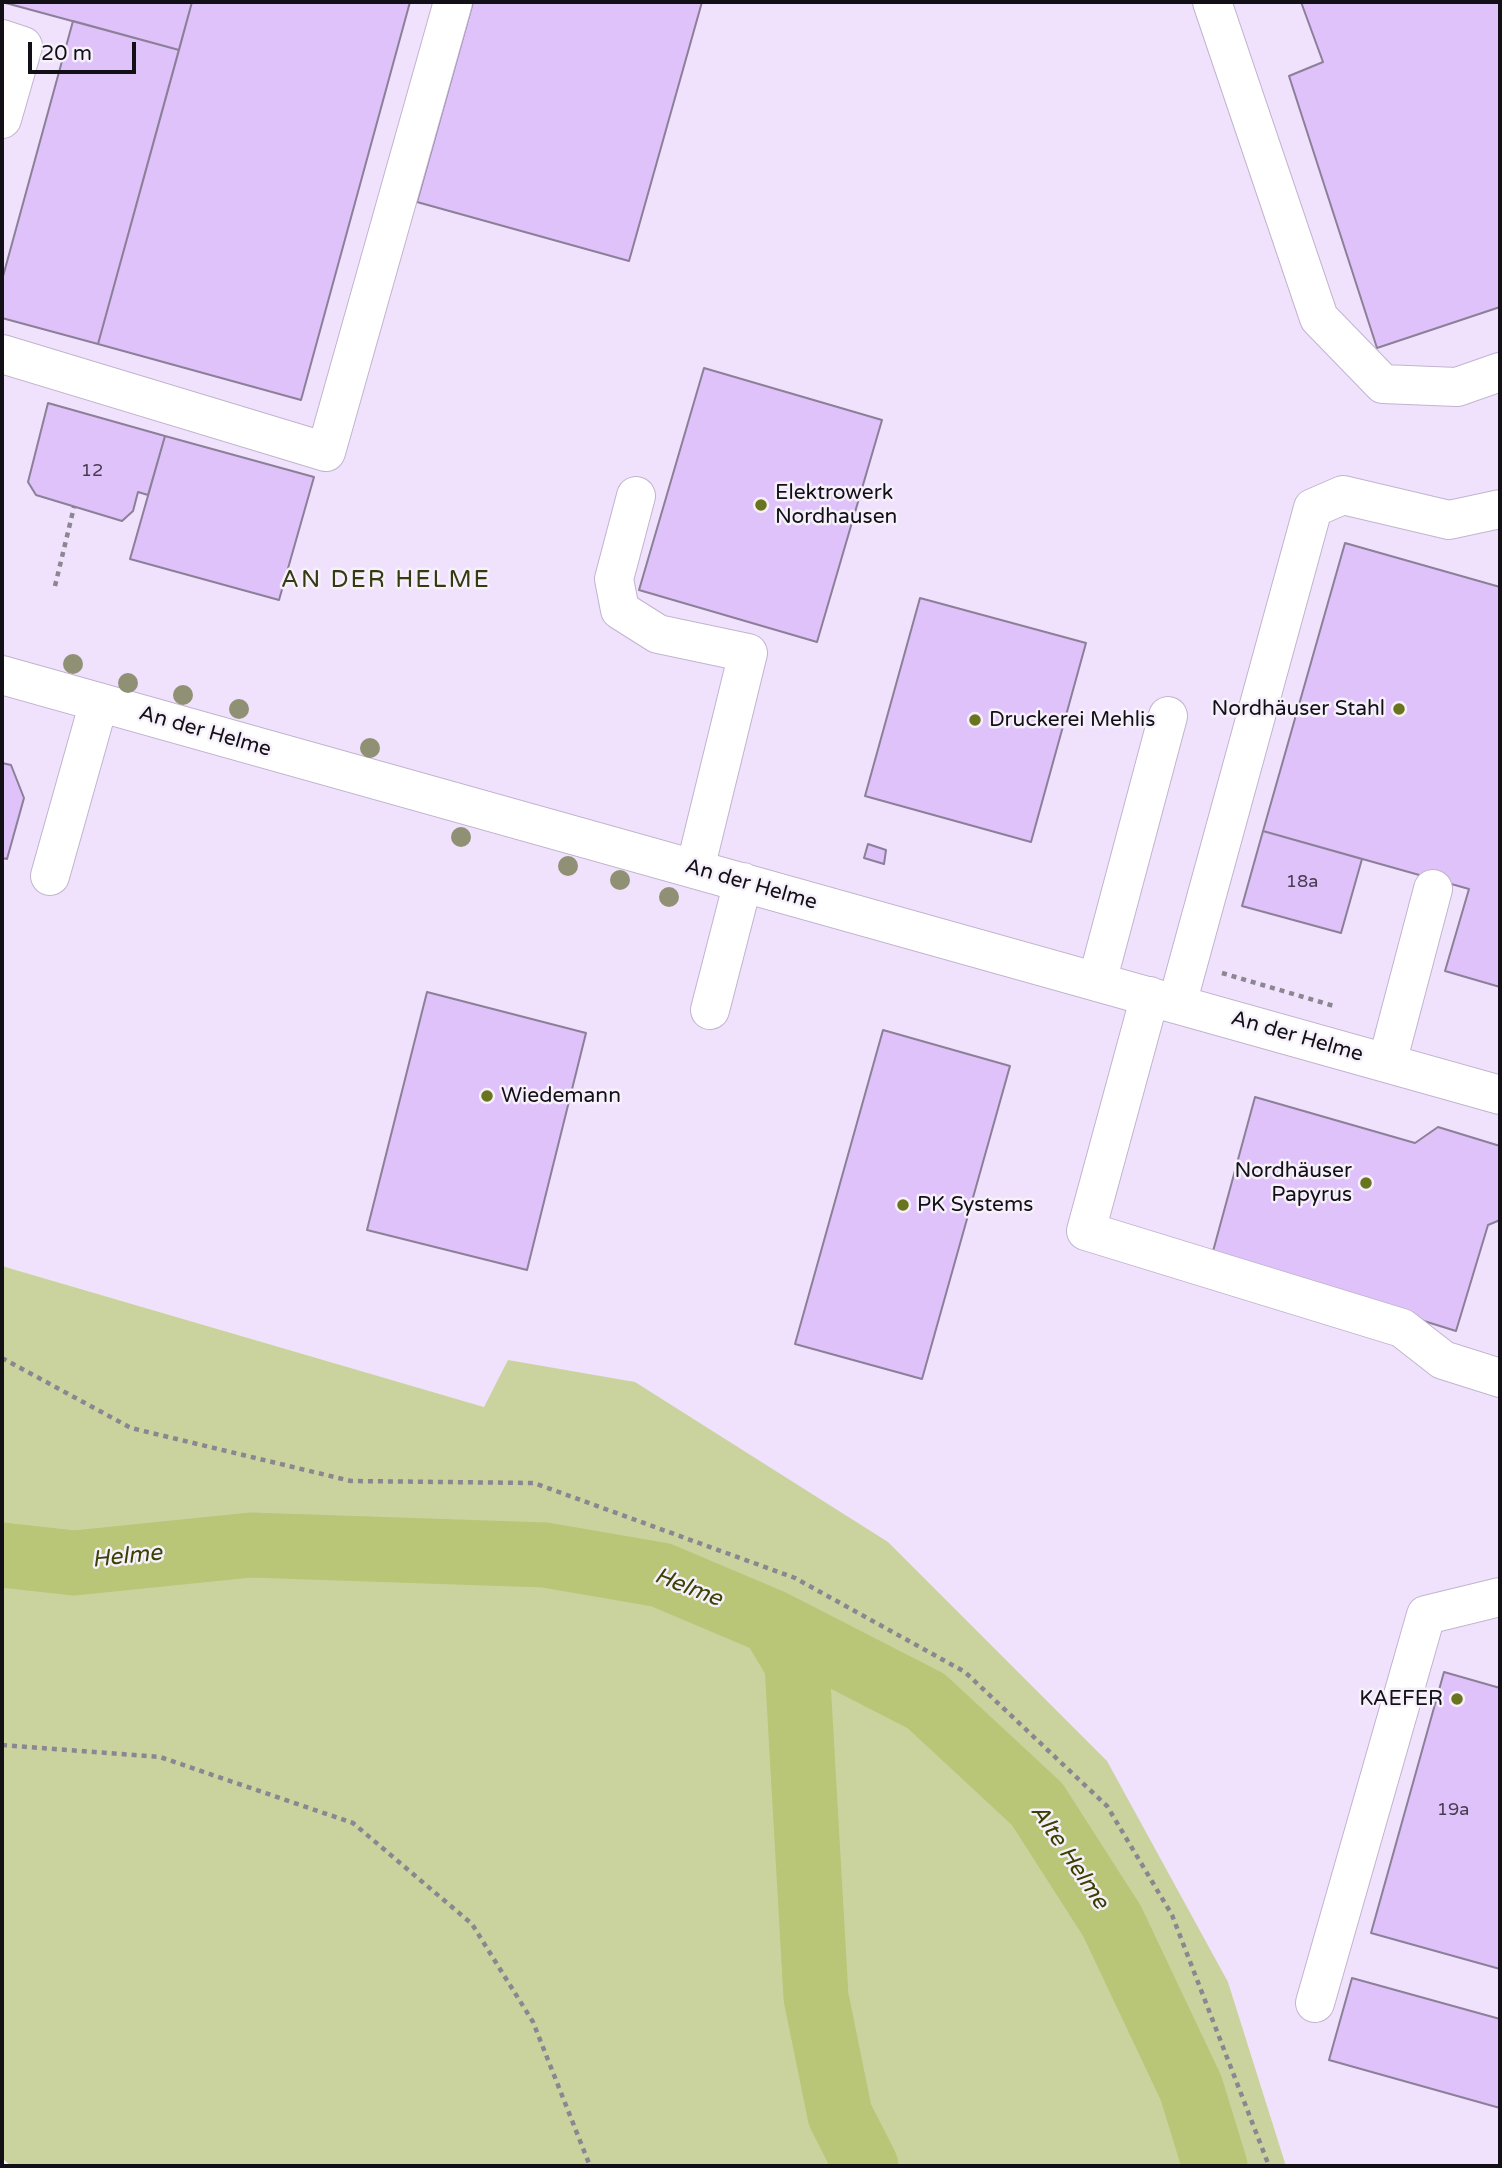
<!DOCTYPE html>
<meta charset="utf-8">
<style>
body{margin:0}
#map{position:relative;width:1502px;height:2168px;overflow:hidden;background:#f6f0fb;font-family:"Varela Round",sans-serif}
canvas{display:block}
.frame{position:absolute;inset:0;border:4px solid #130f17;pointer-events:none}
.scale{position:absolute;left:28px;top:42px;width:108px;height:32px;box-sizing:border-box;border:4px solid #130f17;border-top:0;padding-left:9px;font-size:21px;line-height:24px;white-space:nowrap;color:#130f17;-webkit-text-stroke:5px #f6f0fb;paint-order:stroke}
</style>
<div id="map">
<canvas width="1502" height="2168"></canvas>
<div class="frame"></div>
<div class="scale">20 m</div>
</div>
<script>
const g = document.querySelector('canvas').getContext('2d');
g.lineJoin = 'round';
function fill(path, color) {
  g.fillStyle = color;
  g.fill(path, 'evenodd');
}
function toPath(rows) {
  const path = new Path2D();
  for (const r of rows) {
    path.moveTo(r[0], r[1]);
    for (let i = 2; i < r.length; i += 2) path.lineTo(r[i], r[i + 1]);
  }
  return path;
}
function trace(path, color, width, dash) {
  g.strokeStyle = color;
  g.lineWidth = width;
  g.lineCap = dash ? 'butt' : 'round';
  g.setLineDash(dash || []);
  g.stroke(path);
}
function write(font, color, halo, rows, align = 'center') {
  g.font = font + ' "Varela Round",sans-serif';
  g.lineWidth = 5;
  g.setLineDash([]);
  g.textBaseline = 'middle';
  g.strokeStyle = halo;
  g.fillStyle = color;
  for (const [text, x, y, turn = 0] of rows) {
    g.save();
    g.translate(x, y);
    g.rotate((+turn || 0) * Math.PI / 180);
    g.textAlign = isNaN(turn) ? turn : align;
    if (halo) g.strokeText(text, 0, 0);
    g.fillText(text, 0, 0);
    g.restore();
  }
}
fill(toPath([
 [2,2,1500,2,1500,2166,1286,2166,1228,1982,484,1407,2,1266]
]), '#f0e2fd');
fill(toPath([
 [2,1266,484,1407,508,1360,635,1382,888,1542,1107,1761,1228,1982,1286,2166,11,2166,2,2158]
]), '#cad39e');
trace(toPath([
 [2,1555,74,1563,251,1545,545,1555,661,1575,772,1622,797,1664,816,1997,840,2115,866,2166],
 [772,1622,926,1701,1037,1804,1112,1921,1191,2088,1215,2166]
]), '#b9c577', 65);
const building = toPath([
 [2,2,192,2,179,50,2,2],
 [192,2,410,2,301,400,98,344,192,2],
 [473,2,702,2,629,261,417,202,473,2],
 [1301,2,1500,2,1500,307,1377,348,1289,76,1323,62,1301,2],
 [73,21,179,50,98,344,2,318,2,280,73,21],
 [704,368,882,420,817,642,639,590,704,368],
 [48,403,165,436,148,495,138,492,133,511,122,521,36,495,28,482,48,403],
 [165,436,314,477,279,600,130,559,165,436],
 [1345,543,1500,587,1500,987,1445,971,1469,889,1263,831,1345,543],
 [920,598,1086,643,1031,842,865,796,920,598],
 [2,763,11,765,24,798,7,859,2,858,2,763],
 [1263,831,1362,859,1341,933,1242,906,1263,831],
 [868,844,886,850,884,864,864,858,868,844],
 [427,992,586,1033,527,1270,367,1230,427,992],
 [883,1030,1010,1066,922,1379,795,1344,883,1030],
 [1255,1097,1415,1143,1438,1127,1500,1146,1500,1220,1488,1225,1456,1331,1212,1255,1255,1097],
 [1444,1672,1500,1688,1500,1969,1371,1933,1444,1672],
 [1352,1978,1500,2019,1500,2108,1329,2060,1352,1978]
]);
fill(building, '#dec2f9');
trace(building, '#8c7f98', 2);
const minor = toPath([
 [1212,2,1319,318,1383,384,1457,387,1500,372],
 [2,39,23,46,2,119],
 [2,354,326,452,453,2],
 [636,496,614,579,620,610,658,634,748,653,695,869],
 [2,675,1500,1095],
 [50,876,99,702],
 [1097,982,1168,716],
 [1150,996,1086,1231,1402,1328,1443,1360,1500,1378],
 [1177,1004,1313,508,1343,495,1449,520,1500,509],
 [710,1010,743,882],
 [1387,1063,1433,889],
 [1315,2003,1426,1615,1500,1597]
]);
trace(minor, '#c1b4ce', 40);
trace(toPath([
 [55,586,74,507],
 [1222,973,1334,1006],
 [2,1358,131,1428,351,1481,534,1483,795,1578,965,1672,1107,1806,1172,1915,1269,2166],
 [2,1745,160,1757,353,1823,472,1924,533,2022,590,2166]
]), '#8b8690', 4.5, [5, 5]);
trace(minor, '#fff', 38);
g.fillStyle = '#909174';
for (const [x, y] of [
 [73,664],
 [128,683],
 [183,695],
 [239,709],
 [370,748],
 [461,837],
 [568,866],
 [620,880],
 [669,897]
]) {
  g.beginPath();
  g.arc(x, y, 10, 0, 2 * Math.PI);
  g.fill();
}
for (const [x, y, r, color] of [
 [761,505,7,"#6a741e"],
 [1399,709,7,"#6a741e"],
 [975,720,7,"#6a741e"],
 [487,1096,7,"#6a741e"],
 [1366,1183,7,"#6a741e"],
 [903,1205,7,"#6a741e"],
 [1457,1699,7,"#6a741e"]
]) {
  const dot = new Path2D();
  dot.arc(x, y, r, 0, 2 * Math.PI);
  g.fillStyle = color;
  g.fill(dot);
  trace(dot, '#f6f0fb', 2.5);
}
write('18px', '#463c50', null, [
 ["12",92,471],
 ["18a",1302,882],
 ["19a",1453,1810]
]);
write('21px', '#130f17', '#f6f0fb', [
 ["Elektrowerk",775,493],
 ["Nordhausen",775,517],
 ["Nordhäuser Stahl",1385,709,"right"],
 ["Druckerei Mehlis",989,720],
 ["Wiedemann",501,1096],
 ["Nordhäuser",1352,1171,"right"],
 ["Papyrus",1352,1195,"right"],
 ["PK Systems",917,1205],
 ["KAEFER",1443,1699,"right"]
], 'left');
write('21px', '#130f17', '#f6f0fb', [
 ["An der Helme",205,732,16],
 ["An der Helme",751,885,16],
 ["An der Helme",1297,1037,16]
]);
write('italic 23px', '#3b4103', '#f6f0fb', [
 ["Helme",127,1557,-6],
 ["Helme",688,1588,21],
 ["Alte Helme",1069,1857,56]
]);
g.letterSpacing = '2px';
write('24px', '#353a12', '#f6f0fb', [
 ["AN DER HELME",386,581]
]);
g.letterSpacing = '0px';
</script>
